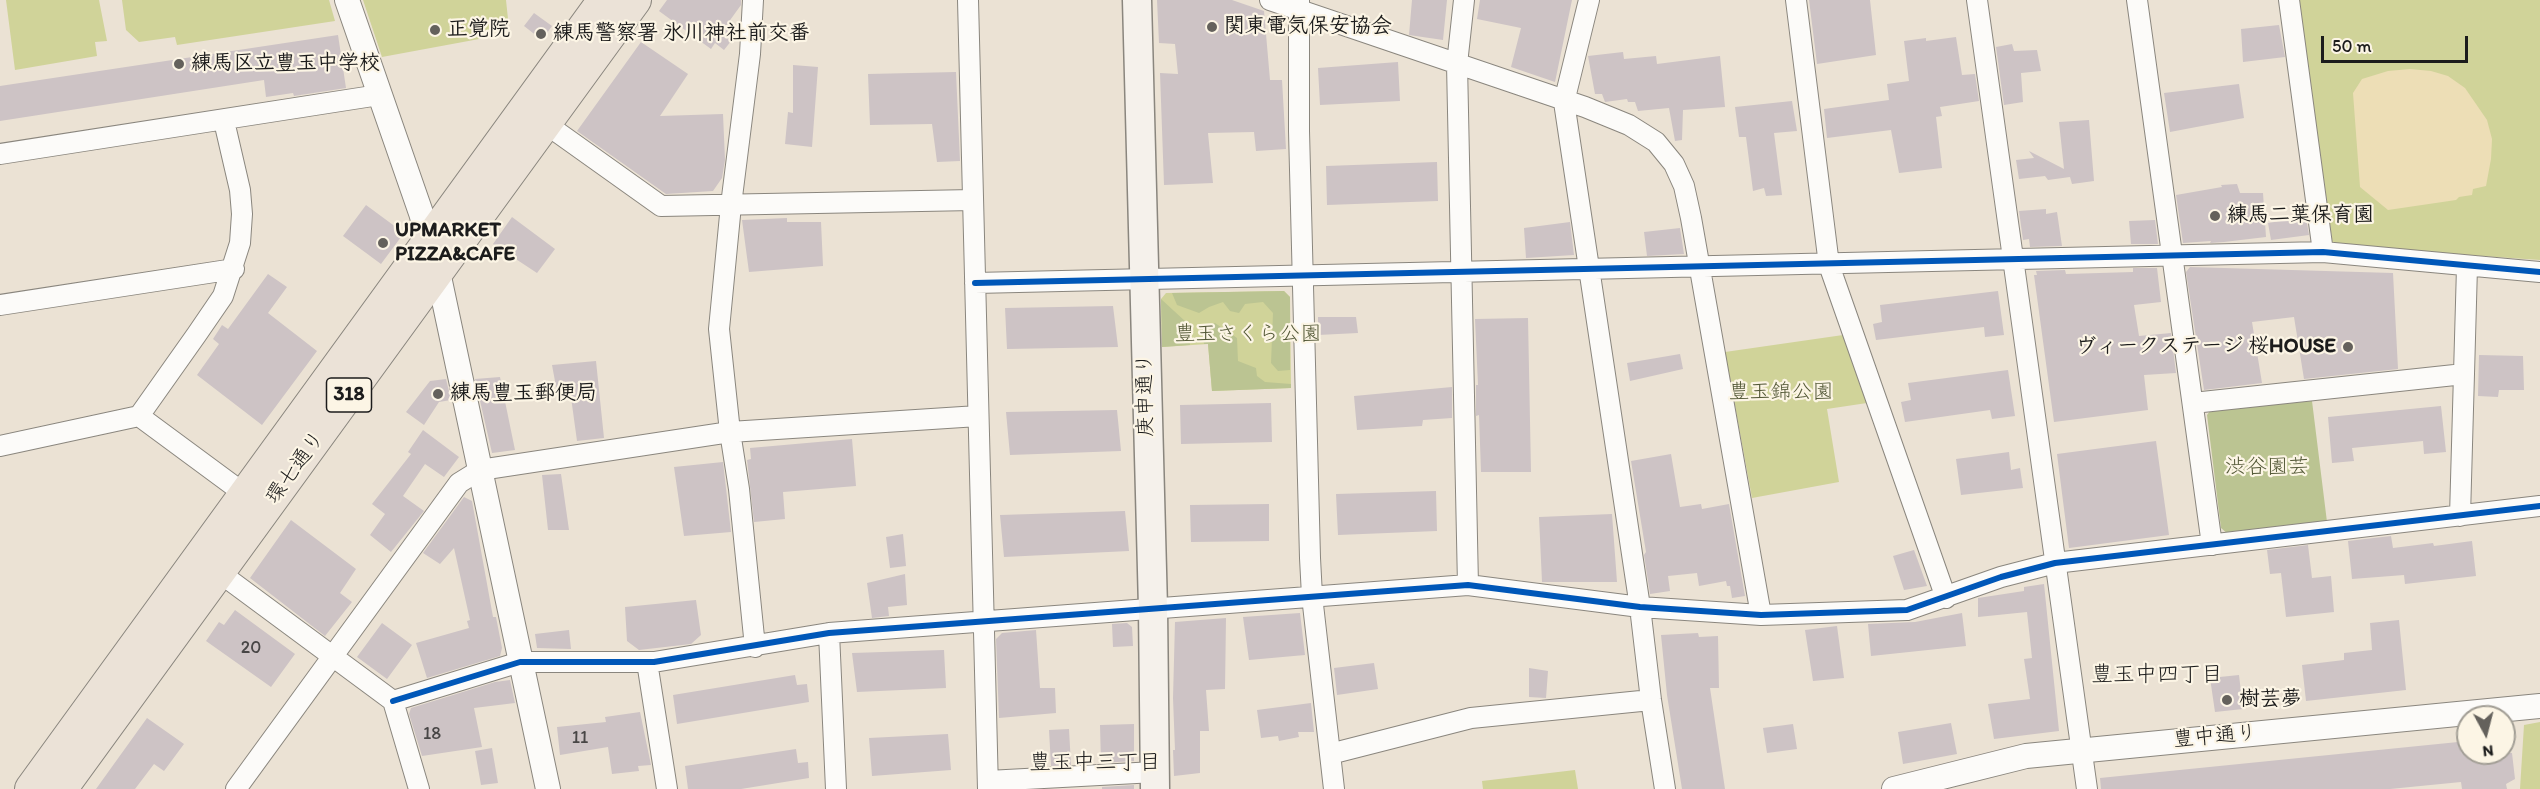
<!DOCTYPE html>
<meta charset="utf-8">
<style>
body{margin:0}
#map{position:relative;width:2540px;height:789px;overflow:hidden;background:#ebe2d4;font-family:Itim,sans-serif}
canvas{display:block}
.north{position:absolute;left:2456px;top:705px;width:60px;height:60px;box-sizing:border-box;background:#fcf5e5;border:2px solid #a29e95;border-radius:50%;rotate:173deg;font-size:16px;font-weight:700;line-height:24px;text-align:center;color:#1c1c1c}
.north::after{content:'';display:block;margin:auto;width:21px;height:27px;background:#64615c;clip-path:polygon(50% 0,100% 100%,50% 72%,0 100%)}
.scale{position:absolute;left:2321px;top:36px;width:147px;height:27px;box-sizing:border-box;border:3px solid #1c1c1c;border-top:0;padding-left:8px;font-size:18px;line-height:21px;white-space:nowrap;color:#1c1c1c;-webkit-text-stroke:4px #fcf5e5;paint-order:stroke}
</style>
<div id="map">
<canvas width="2540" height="789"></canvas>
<div class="north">N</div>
<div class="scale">50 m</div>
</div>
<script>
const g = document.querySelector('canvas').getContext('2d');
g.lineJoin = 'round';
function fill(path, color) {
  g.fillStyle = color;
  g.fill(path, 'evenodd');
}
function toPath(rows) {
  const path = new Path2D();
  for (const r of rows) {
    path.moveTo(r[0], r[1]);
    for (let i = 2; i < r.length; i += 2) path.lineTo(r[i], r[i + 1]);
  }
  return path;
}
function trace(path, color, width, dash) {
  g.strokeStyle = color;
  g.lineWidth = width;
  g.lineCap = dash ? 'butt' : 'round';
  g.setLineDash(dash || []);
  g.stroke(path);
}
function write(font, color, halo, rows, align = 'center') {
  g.font = font + ' Itim,"Klee One",sans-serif';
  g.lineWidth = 4.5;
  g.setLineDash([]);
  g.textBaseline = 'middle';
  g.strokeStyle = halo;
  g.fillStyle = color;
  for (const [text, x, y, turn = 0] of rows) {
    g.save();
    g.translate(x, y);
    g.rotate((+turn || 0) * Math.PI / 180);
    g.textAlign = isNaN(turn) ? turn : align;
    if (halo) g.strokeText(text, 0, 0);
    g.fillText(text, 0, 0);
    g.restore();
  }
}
fill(toPath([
 [6,0,99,0,107,41,95,42,97,56,15,70],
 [122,0,329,0,335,21,177,45,175,37,139,42,126,30],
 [363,0,506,0,508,19,490,37,382,57],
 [2299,0,2540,0,2540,260,2333,246],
 [1284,291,1290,297,1291,388,1212,391,1208,344,1162,347,1161,299,1166,293],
 [1843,335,1867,403,1827,409,1839,482,1752,498,1725,352],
 [2540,722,2540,789,2520,789,2524,725],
 [1575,770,1578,789,1483,789,1482,781]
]), '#d0d399');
fill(toPath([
 [1284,291,1290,297,1290,370,1278,371,1271,363,1273,313,1263,302,1245,304,1239,313,1230,311,1223,302,1209,307,1199,313,1177,305,1172,293],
 [1161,299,1186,322,1190,345,1162,347],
 [1215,323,1237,338,1238,361,1256,368,1257,376,1265,382,1291,384,1291,388,1212,391,1208,344,1204,344,1202,329],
 [2312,401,2327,522,2228,534,2221,528,2207,415,2210,411]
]), '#bbc492');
fill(toPath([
 [2410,69,2431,71,2448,76,2465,88,2487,120,2492,139,2491,159,2486,186,2473,189,2472,195,2459,197,2456,200,2388,210,2360,187,2353,93,2362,79,2388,71]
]), '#eddeb6');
fill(toPath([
 [667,0,741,0,741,5,728,23,739,31,724,50,715,43,711,49,659,11],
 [1157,0,1232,0,1264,11,1270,80,1282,80,1286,149,1256,151,1254,132,1208,133,1213,183,1164,185,1160,73,1178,74,1175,44,1159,43],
 [1412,0,1447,0,1443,40,1409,35],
 [1480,0,1572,0,1555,82,1511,67,1521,28,1477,19],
 [1809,0,1870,0,1876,55,1817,64],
 [534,13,552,26,542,40,524,26],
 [2279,25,2285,57,2243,62,2241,29],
 [338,35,346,88,294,96,293,93,266,97,264,80,0,121,0,86],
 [1956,37,1962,75,1975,74,1979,101,1940,107,1942,116,1936,117,1942,168,1899,173,1891,130,1827,138,1824,109,1889,100,1887,84,1909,81,1904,41,1926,38,1926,41],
 [641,42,688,74,660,116,723,114,725,160,722,178,713,191,666,194,577,131],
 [2012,44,2014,51,2037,50,2041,71,2021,73,2023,102,2004,105,1996,47],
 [1623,52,1624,59,1656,56,1657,64,1720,56,1725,107,1683,110,1682,140,1675,141,1669,108,1638,111,1635,102,1628,102,1627,99,1605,102,1602,94,1595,94,1588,56],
 [1398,62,1400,101,1320,105,1318,68],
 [793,65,818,67,812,147,785,144,788,112,793,113],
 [956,72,960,161,937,162,932,124,870,125,868,74],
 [2239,84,2244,118,2170,132,2164,93],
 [1792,101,1797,131,1774,133,1782,195,1766,196,1764,188,1753,191,1746,137,1739,137,1735,107],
 [2089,120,2094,181,2072,184,2070,177,2048,180,2045,176,2019,179,2016,160,2034,158,2029,151,2064,169,2059,122],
 [1437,162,1438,201,1327,205,1326,166],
 [2237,184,2240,193,2263,193,2266,237,2224,242,2210,243,2211,241,2183,243,2176,195,2222,187,2221,185],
 [366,205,404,233,381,264,343,236],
 [2046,209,2046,214,2057,212,2062,246,2030,247,2029,239,2023,240,2019,211],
 [512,217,555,249,537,273,493,244],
 [2306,217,2309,235,2271,240,2268,223],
 [787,218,787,222,821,222,823,266,749,272,742,220],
 [2155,220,2158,244,2131,244,2129,221],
 [1570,222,1574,255,1526,258,1524,228],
 [1680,228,1684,254,1647,256,1644,232],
 [2190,267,2393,273,2398,369,2304,379,2294,317,2252,322,2262,383,2204,390,2186,272],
 [2133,268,2157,268,2161,302,2134,305,2139,336,2171,333,2176,373,2144,375,2148,410,2054,422,2034,275,2037,275,2036,271,2065,270,2066,274,2133,272],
 [268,274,287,287,268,313,317,351,262,425,197,375,219,344,213,339,222,325,228,329],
 [1998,291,2004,335,1985,337,1984,327,1876,340,1873,324,1882,322,1880,305],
 [1113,306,1118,347,1007,349,1005,308],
 [1318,317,1356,317,1358,333,1318,335],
 [1528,318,1531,472,1481,472,1479,415,1476,416,1476,385,1478,385,1475,319],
 [1680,354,1683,369,1630,381,1627,363],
 [2479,355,2523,356,2524,390,2499,390,2498,397,2478,396],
 [596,361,604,438,577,441,570,390,557,392,552,365],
 [2008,370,2015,416,1992,419,1990,410,1905,422,1901,402,1911,400,1908,383],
 [500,377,515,450,492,453,475,379],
 [446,379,451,400,439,402,424,425,406,412,430,381],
 [1452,387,1452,418,1423,420,1422,426,1357,430,1354,396],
 [1271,403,1272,442,1181,444,1180,405],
 [2441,406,2446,452,2424,454,2423,441,2352,448,2354,461,2332,463,2328,417],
 [1117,410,1121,451,1010,455,1006,412],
 [423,430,459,457,444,477,425,464,403,496,424,511,391,552,370,535,385,514,372,504,411,454,408,452],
 [852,439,856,486,783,492,785,519,754,522,747,460,751,459,750,448],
 [2156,441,2169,535,2069,548,2057,454],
 [2009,452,2011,470,2020,468,2023,488,1961,495,1956,459],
 [1671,454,1680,507,1701,504,1702,509,1729,504,1745,596,1732,598,1730,586,1727,586,1726,581,1699,586,1697,573,1668,576,1670,591,1650,594,1644,555,1646,552,1631,461],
 [723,462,731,532,684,536,674,467],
 [561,474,569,530,548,530,542,475],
 [1436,491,1437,531,1338,535,1336,494],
 [464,497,472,501,493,617,496,617,502,648,500,656,427,678,416,643,469,628,467,621,470,620,454,548,440,564,423,553],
 [1269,504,1269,541,1191,542,1190,505],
 [1125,511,1129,551,1004,557,1000,515],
 [1612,514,1617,582,1542,582,1539,517],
 [291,520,356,569,340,593,352,602,325,636,250,578],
 [903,534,906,566,890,568,886,537],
 [2391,536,2393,548,2433,543,2434,546,2472,541,2476,576,2405,584,2404,575,2352,579,2348,541],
 [2308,545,2312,578,2331,576,2334,612,2286,617,2281,573,2270,574,2267,550],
 [1914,550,1927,586,1904,590,1893,556],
 [905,574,907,605,888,607,889,616,872,618,867,583],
 [2044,584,2059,731,1994,739,1988,704,2030,699,2024,659,2032,658,2027,612,1978,617,1978,598,2024,591,2024,587],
 [696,600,701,635,691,644,639,650,627,641,625,607],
 [235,610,295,654,271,687,206,641,219,622,224,625],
 [1300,613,1305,655,1249,660,1243,617],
 [1962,613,1966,646,1871,656,1868,624,1915,622],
 [1226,618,1225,689,1206,690,1209,731,1200,731,1200,773,1174,776,1173,750,1175,750,1173,698,1175,622],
 [2399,620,2406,690,2306,701,2302,665,2344,660,2344,653,2372,650,2370,623],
 [382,623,412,645,387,679,357,657],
 [1127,623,1132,627,1133,646,1113,647,1112,624],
 [1837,626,1844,678,1813,681,1805,630],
 [569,630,571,649,537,648,535,634],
 [1036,630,1040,688,1055,688,1056,713,999,718,996,639,1002,633],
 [1698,633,1699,637,1718,636,1719,688,1710,688,1725,789,1682,789,1667,695,1661,635],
 [944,650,946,688,857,692,852,653],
 [1374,663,1378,689,1337,695,1334,668],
 [1529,668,1548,671,1546,698,1529,697],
 [795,675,797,685,807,684,809,702,677,724,673,695],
 [2239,675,2243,709,2215,712,2210,678],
 [510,680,515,703,474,708,482,747,422,756,409,714,411,708,495,682],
 [1311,703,1314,732,1298,732,1299,737,1279,741,1278,736,1261,738,1257,710],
 [640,712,651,765,638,766,639,771,612,774,608,747,560,755,557,727,606,722,605,717],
 [147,718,184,744,164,771,154,764,135,789,96,789],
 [1951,723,1957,754,1903,764,1898,732],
 [1134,724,1134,761,1101,763,1100,725],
 [1793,724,1797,749,1767,753,1763,728],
 [1069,729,1071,765,1051,766,1049,730],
 [948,734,951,770,872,776,869,738],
 [2468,741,2468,753,2512,753,2515,779,2506,784,2507,789,2462,789,2461,782,2390,789,2101,789,2100,778],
 [492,748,498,783,481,785,475,751],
 [796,749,798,763,808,762,809,778,741,789,688,789,685,766],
 [1134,785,1134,789,1102,789,1102,787]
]), '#cdc3c5');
const minor = toPath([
 [753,0,750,54,731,205,719,329,730,432,739,489,755,647],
 [968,0,988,789],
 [1270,0,1585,107,1629,125,1656,142,1674,164,1684,186,1691,218,1761,615],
 [1299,0,1299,131,1310,558,1312,596,1334,789],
 [1464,0,1457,64,1468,585],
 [1589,0,1564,102,1640,607,1651,700,1665,789],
 [1796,0,1829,265,1946,598],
 [1977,0,2087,789],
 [2137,0,2212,545],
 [2289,0,2323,252],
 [546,124,661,206,973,200],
 [0,154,379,95],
 [975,283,2323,252,2540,272],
 [0,305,234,269],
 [2193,403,2464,374],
 [139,416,246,495],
 [0,446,139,416,197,334,223,296,240,243,242,214,240,190,224,121],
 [2460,516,2467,267],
 [220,573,393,701,419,789],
 [829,633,836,789],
 [647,662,667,789],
 [393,701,520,662,654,662,829,633,1468,585,1640,607,1761,615,1907,610,2001,577,2055,563,2540,506],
 [1330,754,1471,718,1651,700],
 [988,781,1155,772],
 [236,789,459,483,480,470,730,432,978,416]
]);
const tertiary = toPath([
 [347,0,421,213,438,272,548,789],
 [1894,789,2026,756,2540,706]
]);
const secondary = toPath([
 [1137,0,1153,608,1155,789]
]);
const primary = toPath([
 [31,789,604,0],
 [61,789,635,0]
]);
trace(minor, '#8a867e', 22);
trace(tertiary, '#8a867e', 26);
trace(secondary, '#8a867e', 31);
trace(primary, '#8a867e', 34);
trace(minor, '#fcfbf9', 20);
trace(tertiary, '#fcfbf9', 24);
trace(secondary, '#f5f1eb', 28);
trace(primary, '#ebe2d7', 32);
trace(toPath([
 [975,283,2323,252,2540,272],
 [393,701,520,662,654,662,829,633,1468,585,1640,607,1761,615,1907,610,2001,577,2055,563,2540,506]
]), '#0057b8', 6);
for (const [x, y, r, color] of [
 [1212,27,6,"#64615c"],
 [435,30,6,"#64615c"],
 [541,34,6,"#64615c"],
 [179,64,6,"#64615c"],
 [2215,216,6,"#64615c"],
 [383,243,6,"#64615c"],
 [2348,347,6,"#64615c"],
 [438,394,6,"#64615c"],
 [2227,700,6,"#64615c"]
]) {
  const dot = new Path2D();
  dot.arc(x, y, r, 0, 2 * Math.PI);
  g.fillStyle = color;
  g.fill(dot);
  trace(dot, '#fcf5e5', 2);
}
write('18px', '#484646', null, [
 ["20",251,648],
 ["18",432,734],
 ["11",580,738]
]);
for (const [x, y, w] of [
 [349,395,45]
]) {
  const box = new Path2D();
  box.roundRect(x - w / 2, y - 17, w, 34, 4.5);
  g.fillStyle = '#fcf5e5';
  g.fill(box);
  trace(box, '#1c1c1c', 1.5);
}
write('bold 20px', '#1c1c1c', null, [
 ["318",349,395]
]);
write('bold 21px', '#1c1c1c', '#fcf5e5', [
 ["関東電気保安協会",1224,27],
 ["正覚院",447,30],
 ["練馬警察署 氷川神社前交番",553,34],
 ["練馬区立豊玉中学校",191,64],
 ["練馬二葉保育園",2227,216],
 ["UPMARKET",395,231],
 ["PIZZA&CAFE",395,255],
 ["ヴィークステージ 桜HOUSE",2336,347,"right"],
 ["練馬豊玉郵便局",450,394],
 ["樹芸夢",2239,700]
], 'left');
write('21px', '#535837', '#fcf5e5', [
 ["豊玉さくら公園",1248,335],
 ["豊玉錦公園",1781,393],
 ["渋谷園芸",2267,468]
]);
write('21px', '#1c1c1c', '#fcf5e5', [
 ["庚申通り",1146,395,-91],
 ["環七通り",296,468,-54],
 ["豊中通り",2215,737,-5]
]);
write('22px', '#1c1c1c', '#fcf5e5', [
 ["豊玉中四丁目",2157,675],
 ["豊玉中三丁目",1095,763]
]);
</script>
